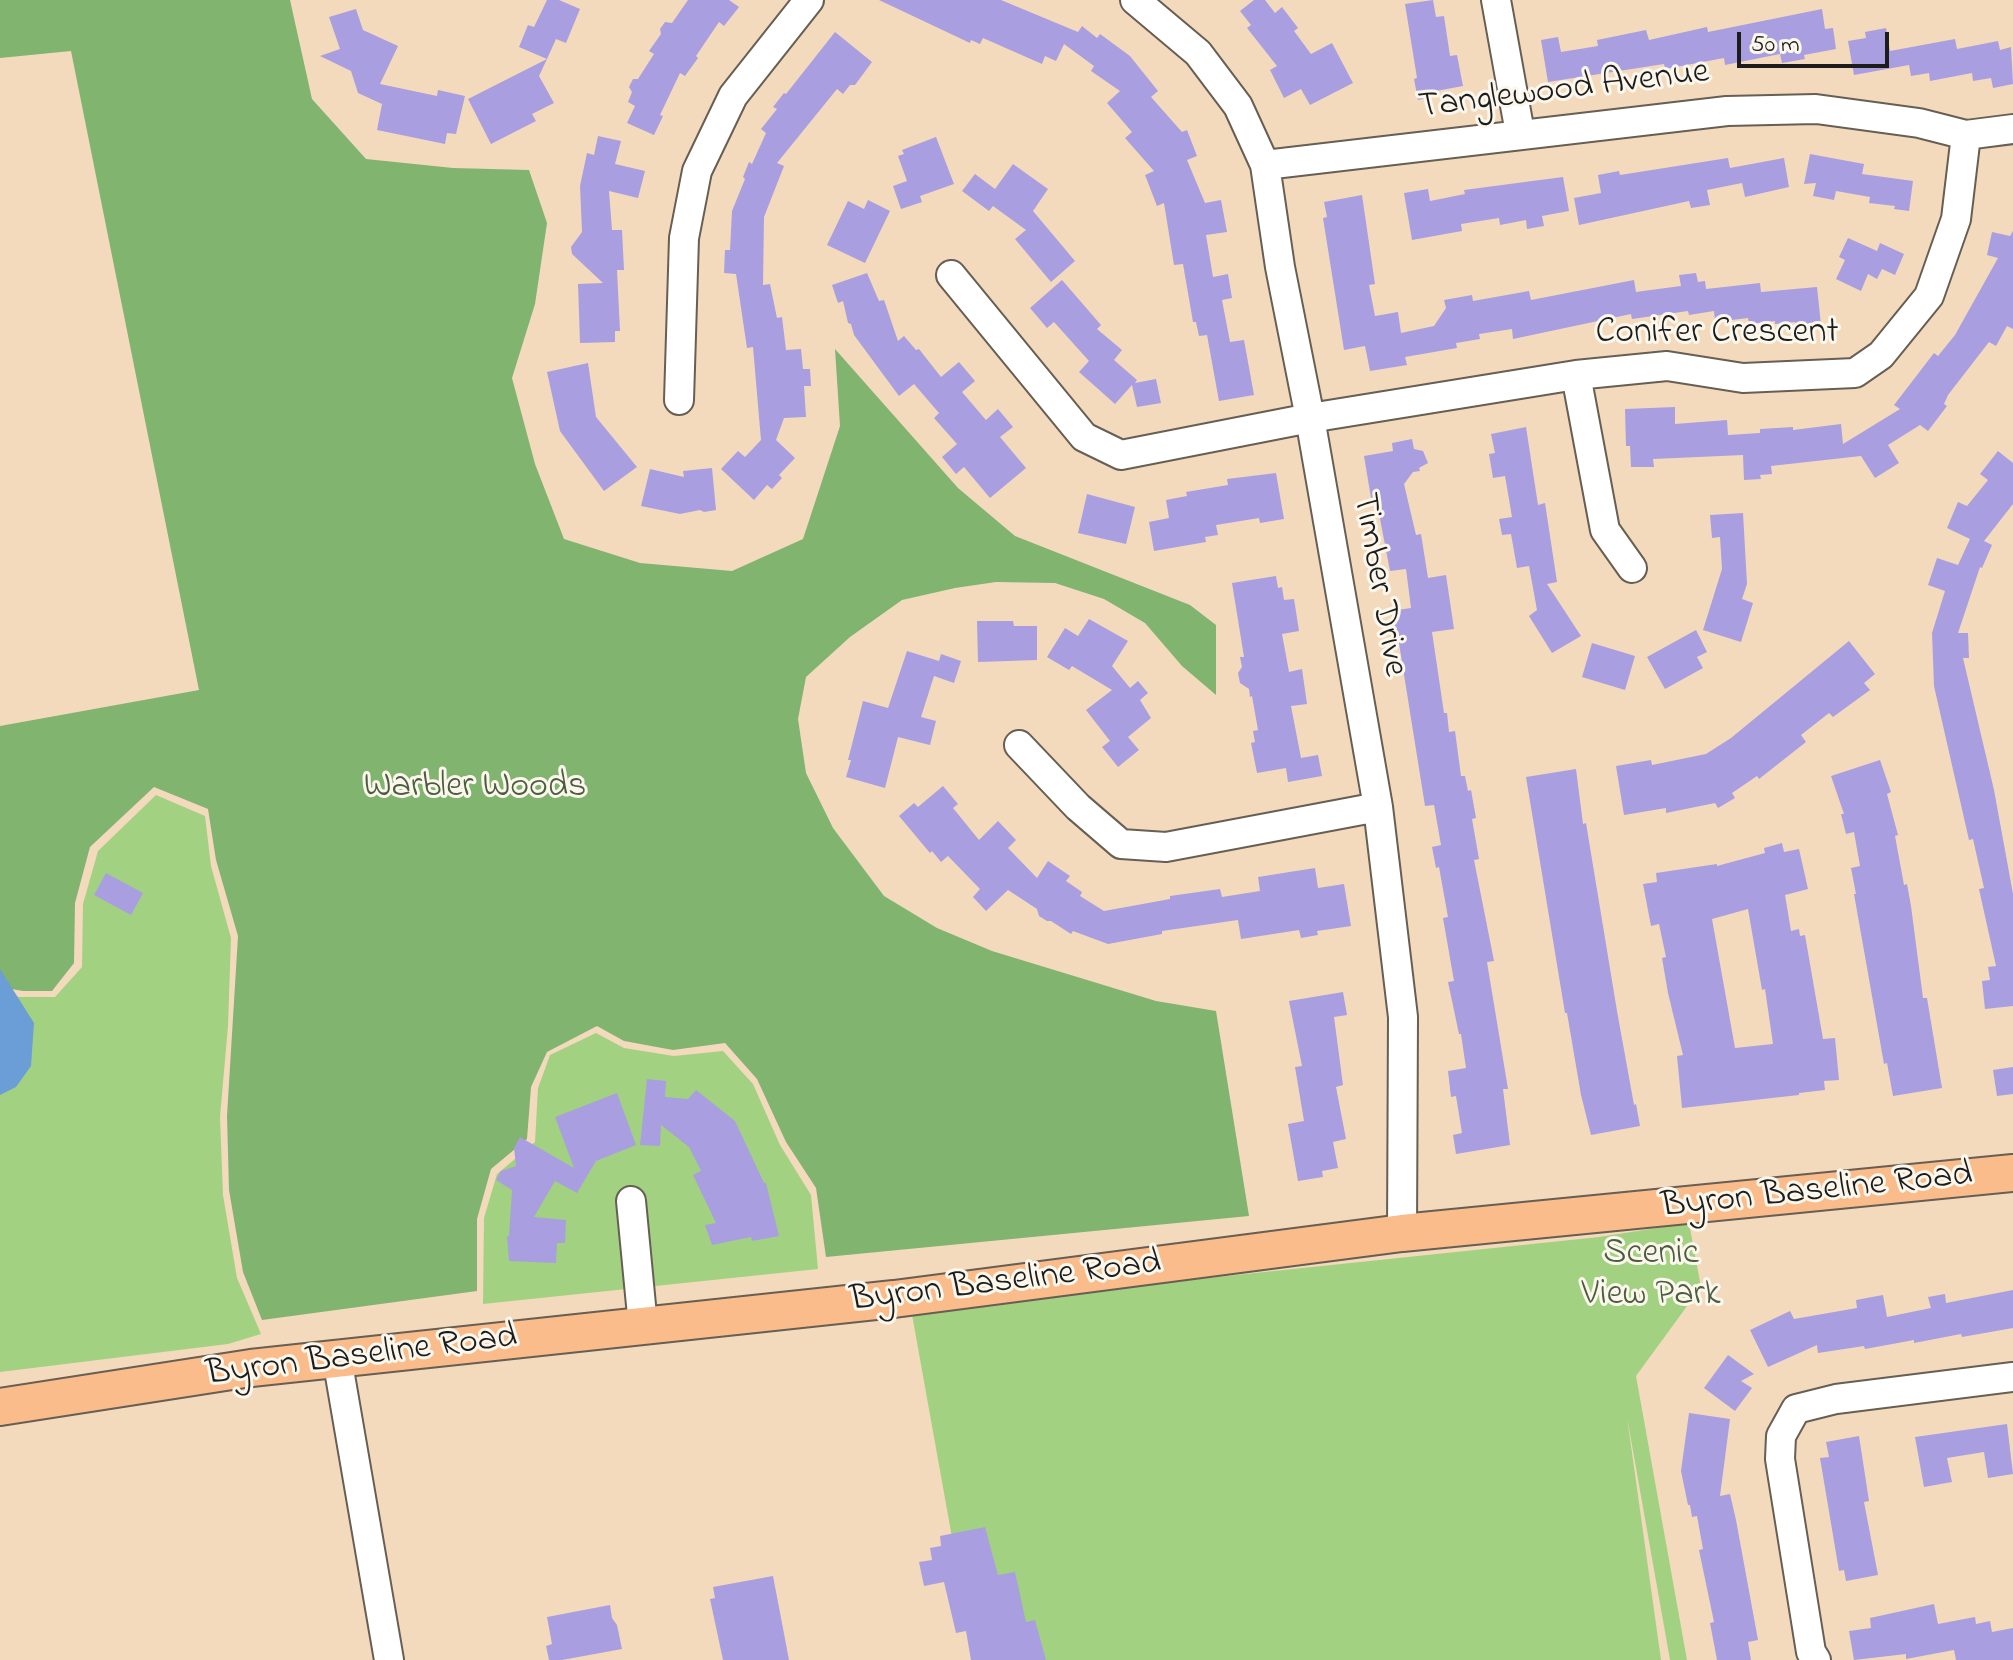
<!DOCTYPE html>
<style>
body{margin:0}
#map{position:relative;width:2013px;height:1660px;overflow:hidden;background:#f3dabd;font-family:"Indie Flower",sans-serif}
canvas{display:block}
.scale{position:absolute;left:1737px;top:32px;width:152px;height:36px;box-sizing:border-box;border:4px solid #1c1c1c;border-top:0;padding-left:10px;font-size:24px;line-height:28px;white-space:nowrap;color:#1c1c1c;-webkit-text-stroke:6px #fbf7ec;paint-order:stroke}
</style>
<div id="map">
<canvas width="2013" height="1660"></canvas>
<div class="scale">50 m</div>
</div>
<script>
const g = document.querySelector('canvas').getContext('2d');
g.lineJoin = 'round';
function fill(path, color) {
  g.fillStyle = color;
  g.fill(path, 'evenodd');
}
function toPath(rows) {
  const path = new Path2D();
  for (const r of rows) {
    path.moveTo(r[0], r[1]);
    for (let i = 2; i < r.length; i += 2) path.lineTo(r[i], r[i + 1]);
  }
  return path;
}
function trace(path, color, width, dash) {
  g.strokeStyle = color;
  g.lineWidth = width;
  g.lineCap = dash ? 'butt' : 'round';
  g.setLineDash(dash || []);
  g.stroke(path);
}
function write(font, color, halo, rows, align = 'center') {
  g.font = font + ' "Indie Flower",sans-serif';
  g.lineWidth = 6;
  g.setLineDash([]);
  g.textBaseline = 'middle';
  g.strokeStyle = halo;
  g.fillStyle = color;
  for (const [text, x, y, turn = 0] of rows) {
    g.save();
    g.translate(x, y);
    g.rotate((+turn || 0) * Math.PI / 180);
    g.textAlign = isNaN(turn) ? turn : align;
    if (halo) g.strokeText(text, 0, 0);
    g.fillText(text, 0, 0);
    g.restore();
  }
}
fill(toPath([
 [156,795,205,816,211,866,231,938,228,1026,220,1117,223,1195,237,1278,261,1334,228,1344,0,1372,0,993,20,997,55,997,82,967,83,904,98,851],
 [596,1033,624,1048,674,1056,723,1051,753,1084,780,1145,811,1195,818,1269,483,1304,484,1218,497,1174,535,1142,538,1088,550,1055],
 [1689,1223,1701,1287,1636,1376,1687,1660,1670,1660,1627,1417,1661,1660,974,1660,911,1309,1599,1237]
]), '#a2d281');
fill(toPath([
 [0,0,290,0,312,99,366,159,453,168,529,170,547,223,535,304,512,378,535,464,564,539,640,563,732,571,803,539,840,426,835,349,958,488,1015,536,1190,605,1216,625,1216,695,1182,666,1145,623,1104,599,1055,583,996,582,955,588,902,600,850,637,806,677,798,719,806,773,833,828,884,896,937,928,992,951,1156,1001,1216,1011,1249,1216,826,1257,816,1188,786,1142,757,1079,725,1043,673,1050,624,1041,597,1026,547,1052,531,1087,527,1139,491,1169,477,1219,477,1291,262,1320,243,1272,229,1190,227,1116,238,936,216,860,208,809,154,787,90,847,75,903,74,963,52,991,23,991,0,987,0,726,199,690,71,51,0,58]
]), '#81b46f');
fill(toPath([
 [0,969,34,1023,31,1066,16,1087,0,1095]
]), '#6b9dd6');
fill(toPath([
 [547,0,559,0,580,9,566,43,556,39,547,59,519,47,528,25,534,27],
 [688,0,729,0,739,7,724,26,719,22,696,56,698,58,685,76,680,73,660,115,663,116,654,135,627,123,635,106,628,102,632,92,629,87,633,79,638,79,654,54,649,51,661,34,660,29,665,22,672,23],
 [879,0,1001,0,1078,32,1082,26,1097,38,1100,34,1130,56,1158,91,1151,97,1182,132,1187,130,1197,156,1187,160,1205,203,1221,200,1227,232,1206,235,1213,277,1228,274,1232,298,1222,300,1230,342,1244,340,1254,395,1219,401,1207,335,1199,336,1196,322,1193,322,1183,264,1174,265,1164,203,1157,206,1145,175,1154,171,1125,138,1132,132,1107,103,1120,91,1091,71,1094,66,1064,44,1056,61,1045,56,1042,64,983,38,980,44,971,40,970,43],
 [1254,0,1265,0,1275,13,1282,7,1298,28,1294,31,1311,54,1332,43,1353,83,1310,105,1301,89,1284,98,1270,70,1277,66,1247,28,1251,25,1240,11],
 [1433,0,1436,17,1444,16,1450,56,1457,55,1463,86,1436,91,1437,96,1418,100,1414,79,1417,78,1405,4],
 [356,9,363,30,398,46,380,84,437,96,438,90,465,96,456,134,447,133,445,144,377,130,382,104,358,93,351,71,320,56,340,49,329,17],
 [1822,9,1825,29,1833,28,1836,49,1804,55,1805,59,1782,63,1780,54,1725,65,1724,58,1665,69,1664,64,1548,82,1541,40,1558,37,1561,52,1598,46,1597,40,1646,30,1649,40,1707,27,1708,32],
 [1886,28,1890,51,1955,39,1957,49,1998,41,2000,50,2011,47,2013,84,1993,88,1991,78,1973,81,1972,73,1930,81,1929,73,1911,76,1909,65,1854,75,1848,41,1866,38,1865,32],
 [835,32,872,62,855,85,850,85,843,94,837,89,777,163,784,166,764,217,763,285,770,284,777,318,782,317,786,350,801,349,803,369,810,369,811,386,804,386,806,417,784,418,776,440,795,458,779,475,782,478,772,489,767,485,754,500,721,469,738,451,745,457,761,440,753,347,747,348,736,274,724,273,725,250,730,250,732,211,745,179,743,177,749,162,752,164,766,133,761,129,777,109,773,107,784,93,786,94],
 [547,59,539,76,554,103,532,114,536,121,491,144,468,99],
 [598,136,621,141,615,164,645,171,638,198,609,191,612,230,622,230,624,270,617,270,620,331,615,331,615,342,580,343,578,284,603,283,572,254,571,247,582,232,580,186,587,153,594,155],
 [936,137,954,184,920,196,922,202,901,209,893,186,907,181,898,156,904,154,902,150],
 [1810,154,1864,164,1862,174,1913,181,1909,211,1894,209,1895,206,1869,203,1870,197,1836,191,1834,200,1813,196,1816,183,1804,184],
 [1728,158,1730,168,1784,158,1789,187,1745,197,1742,183,1707,190,1710,205,1691,208,1689,201,1579,225,1574,198,1601,193,1598,175,1619,171,1620,175],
 [1013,164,1048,189,1033,211,1075,261,1051,282,1015,239,1026,230,993,206,989,211,962,191,975,174,995,189],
 [1563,177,1569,211,1542,216,1544,226,1527,229,1526,220,1500,225,1499,218,1461,224,1462,231,1412,240,1404,193,1428,189,1430,201,1465,194,1464,190],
 [1362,195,1375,284,1369,285,1375,316,1398,312,1401,333,1434,326,1446,308,1444,300,1472,295,1473,301,1529,291,1531,300,1634,280,1636,292,1643,291,1681,286,1679,275,1696,273,1698,282,1705,281,1706,289,1760,283,1761,292,1817,287,1821,325,1795,327,1795,322,1775,324,1775,321,1749,324,1748,318,1715,322,1714,311,1689,315,1688,311,1632,319,1631,314,1513,339,1512,329,1479,334,1480,339,1456,343,1457,348,1405,357,1407,365,1370,371,1365,346,1344,350,1323,218,1327,217,1324,202],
 [868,200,890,211,865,263,827,245,848,201,864,209],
 [2013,231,2013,329,2007,326,1996,346,1989,342,1948,395,1944,404,1947,406,1928,431,1920,425,1888,445,1899,463,1875,478,1861,456,1771,466,1772,474,1760,475,1761,479,1744,480,1743,455,1653,459,1654,467,1631,467,1630,446,1626,446,1625,409,1675,407,1675,424,1727,420,1728,435,1760,433,1760,429,1793,427,1793,430,1841,424,1843,444,1900,409,1894,405,1934,353,1938,356,1955,335,1998,258,1987,255,1992,232,2010,236],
 [1848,238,1877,251,1880,243,1904,254,1895,275,1882,269,1877,279,1868,274,1861,291,1836,279,1845,260,1839,257],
 [867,273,879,301,884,300,898,341,904,336,916,350,919,349,941,377,959,362,975,381,962,392,986,420,998,409,1013,427,1000,437,1026,468,990,498,964,467,956,474,942,457,957,444,934,418,939,413,914,384,899,396,854,335,851,324,848,323,843,301,838,303,832,285],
 [1062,280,1101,325,1097,329,1122,350,1114,360,1137,380,1135,383,1156,379,1161,403,1137,407,1132,385,1115,404,1079,372,1089,361,1054,322,1047,328,1030,308],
 [588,363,596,417,637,467,604,491,560,431,547,372],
 [1526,427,1538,505,1545,503,1557,582,1547,584,1581,636,1552,653,1529,616,1537,610,1529,566,1517,568,1511,534,1502,535,1499,519,1512,517,1505,476,1493,478,1489,454,1495,453,1491,434],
 [1412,439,1414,449,1423,451,1428,463,1419,468,1420,471,1413,472,1404,484,1416,535,1421,534,1428,578,1446,575,1454,629,1432,632,1444,713,1447,713,1449,732,1455,731,1461,776,1465,776,1468,791,1471,790,1476,818,1472,819,1479,859,1474,860,1494,961,1487,962,1508,1089,1503,1089,1510,1145,1456,1154,1453,1135,1462,1133,1456,1096,1451,1097,1448,1071,1466,1068,1461,1034,1459,1034,1448,982,1454,981,1443,918,1448,917,1439,867,1436,868,1432,847,1441,845,1434,805,1425,806,1398,637,1395,637,1391,611,1411,608,1406,569,1390,571,1377,503,1372,504,1364,456,1393,451,1392,443],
 [1998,451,2013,463,2013,504,1984,541,1992,545,1982,568,1980,567,1958,633,1968,633,1969,658,1963,658,1994,790,2013,894,2013,1006,1985,1009,1982,981,1990,980,1988,967,1996,966,1979,889,1984,888,1973,839,1969,840,1934,686,1932,633,1945,591,1928,585,1937,558,1958,565,1970,539,1947,528,1958,502,1967,506,1988,480,1980,474],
 [712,468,716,510,704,512,700,510,680,514,641,506,650,469,684,477,683,471],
 [1276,473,1284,519,1260,523,1259,518,1216,525,1218,535,1205,537,1206,542,1154,551,1149,522,1169,518,1166,500,1187,496,1186,492,1228,485,1227,479],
 [1087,494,1135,507,1126,544,1078,533],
 [1743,513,1747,584,1742,599,1753,603,1741,642,1703,630,1722,569,1720,537,1712,538,1710,515],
 [1276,576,1278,588,1282,587,1284,600,1294,599,1299,631,1282,634,1289,672,1302,669,1307,704,1291,706,1301,758,1318,755,1322,776,1288,782,1286,768,1257,773,1251,743,1255,742,1253,731,1258,730,1252,696,1250,697,1249,689,1240,683,1238,673,1242,667,1240,657,1244,657,1232,583],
 [1089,619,1128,641,1112,666,1130,688,1138,681,1148,693,1140,700,1151,718,1128,737,1139,750,1118,767,1102,747,1110,741,1086,710,1112,690,1072,666,1069,670,1047,657,1065,628,1078,636],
 [977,621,1013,621,1014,626,1037,626,1037,660,978,662],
 [1696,630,1707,652,1697,657,1703,668,1665,689,1647,657],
 [1849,641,1875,674,1864,683,1870,690,1833,717,1829,713,1801,735,1806,742,1759,779,1757,776,1732,793,1735,798,1718,808,1715,803,1666,813,1666,808,1624,815,1616,766,1651,760,1652,765,1706,754,1731,738],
 [1592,643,1635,656,1625,690,1582,677],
 [907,651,939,661,941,654,961,661,954,683,934,676,921,717,936,721,930,745,898,737,885,788,846,777,851,760,848,760,863,701,888,708],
 [1880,760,1891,792,1887,794,1898,835,1895,836,1904,885,1907,884,1911,906,1923,998,1927,998,1942,1088,1893,1096,1887,1063,1884,1064,1854,894,1856,894,1851,868,1860,866,1854,832,1846,834,1841,814,1844,814,1831,776],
 [1576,769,1583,824,1586,823,1617,1011,1634,1105,1636,1104,1640,1126,1591,1135,1581,1095,1567,1013,1565,1013,1526,777],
 [943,786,958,804,953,808,979,840,998,821,1016,840,1008,848,1037,878,1048,861,1070,876,1066,881,1082,892,1080,896,1104,911,1170,899,1170,896,1220,889,1222,897,1260,891,1258,877,1315,868,1318,888,1344,884,1351,926,1317,931,1318,935,1301,938,1299,930,1241,939,1238,920,1162,931,1162,934,1108,944,1073,931,1071,934,1051,921,1047,921,1039,916,1037,909,1008,890,986,911,973,897,980,889,948,856,941,862,932,851,930,853,899,816,914,803,918,807],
 [1782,843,1784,852,1799,849,1808,889,1785,895,1791,931,1799,929,1800,936,1805,935,1823,1039,1835,1038,1839,1080,1824,1081,1825,1090,1799,1093,1799,1095,1682,1108,1677,1056,1683,1055,1668,993,1662,958,1666,957,1659,924,1651,926,1643,884,1657,882,1656,873,1717,864,1717,866,1765,853,1764,848],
 [1748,909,1762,990,1765,989,1773,1044,1735,1048,1712,919],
 [106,873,143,893,131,915,94,895],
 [1343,992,1347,1015,1334,1017,1343,1085,1336,1087,1346,1139,1333,1142,1338,1168,1322,1171,1323,1177,1298,1181,1288,1124,1304,1121,1295,1067,1302,1066,1289,1001],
 [2013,1067,2013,1094,1997,1096,1993,1070],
 [647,1079,666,1081,665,1097,688,1099,696,1090,735,1121,764,1183,766,1183,779,1236,752,1241,751,1237,712,1245,705,1225,716,1223,693,1175,701,1171,689,1147,661,1125,660,1146,640,1145],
 [617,1093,636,1145,596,1161,577,1193,555,1181,534,1217,566,1220,565,1243,557,1243,556,1263,509,1261,507,1236,509,1236,512,1190,496,1180,501,1171,516,1166,514,1148,520,1137,574,1168,555,1117],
 [2013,1290,2013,1328,1962,1337,1961,1334,1914,1343,1914,1340,1865,1349,1864,1346,1818,1353,1817,1345,1768,1367,1750,1330,1790,1311,1794,1319,1857,1308,1856,1300,1883,1295,1887,1317,1931,1308,1928,1297,1945,1294,1946,1303],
 [1728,1355,1754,1374,1741,1381,1752,1388,1735,1411,1704,1388],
 [1689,1413,1730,1419,1720,1496,1730,1494,1736,1520,1758,1640,1748,1642,1751,1660,1717,1660,1710,1623,1714,1622,1699,1550,1703,1549,1697,1516,1692,1517,1690,1505,1688,1505,1681,1471],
 [2007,1424,2013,1474,1988,1478,1984,1452,1947,1458,1952,1482,1924,1487,1915,1437],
 [1859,1436,1869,1501,1864,1502,1878,1575,1846,1581,1844,1570,1839,1571,1820,1458,1829,1457,1826,1442],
 [985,1527,998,1575,1015,1572,1026,1622,1035,1620,1046,1660,971,1660,966,1631,956,1633,944,1582,924,1586,919,1562,932,1560,930,1548,941,1546,940,1536],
 [773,1576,789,1660,723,1660,710,1599,715,1598,713,1587],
 [1934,1604,1938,1624,1975,1617,1976,1624,1990,1621,1992,1632,2013,1628,2013,1660,1956,1660,1954,1650,1906,1659,1906,1654,1854,1660,1849,1631,1871,1628,1870,1618],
 [610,1605,612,1618,617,1625,622,1649,562,1660,549,1660,546,1646,552,1644,547,1617]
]), '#a99ee0');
const minor = toPath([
 [1135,0,1198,53,1238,106,1265,165,1280,267,1310,418,1378,807,1403,1017,1402,1233],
 [1496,0,1520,133],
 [1265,165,1727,111,1816,109,1919,123,1966,135,2013,129],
 [951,275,1084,437,1121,455,1310,418,1576,375,1667,366,1743,378,1855,373,1881,355,1929,296,1956,219,1966,135],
 [1576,375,1605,530,1632,568],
 [679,400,684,238,697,171,733,96,809,0],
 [1019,745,1078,807,1121,844,1166,847,1378,807],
 [631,1201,643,1326],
 [337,1358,389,1660],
 [1816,1660,1811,1652,1780,1459,1781,1436,1796,1409,1836,1399,2013,1377]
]);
const major = toPath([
 [0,1407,251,1368,894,1299,1402,1233,2013,1173]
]);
trace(minor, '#675e54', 32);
trace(major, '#675e54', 40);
trace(minor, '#fff', 28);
trace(major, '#f9bc8a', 36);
write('36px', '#1c1c1c', '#fbf7ec', [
 ["Tanglewood Avenue",1564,92,-7],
 ["Conifer Crescent",1717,335],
 ["Timber Drive",1377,585,80],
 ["Byron Baseline Road",1817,1193,-6],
 ["Byron Baseline Road",1006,1284,-7],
 ["Byron Baseline Road",362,1358,-7]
]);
write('36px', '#4b5c3f', '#fbf7ec', [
 ["Warbler Woods",475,789],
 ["Scenic",1651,1256],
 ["View Park",1651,1297]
]);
</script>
